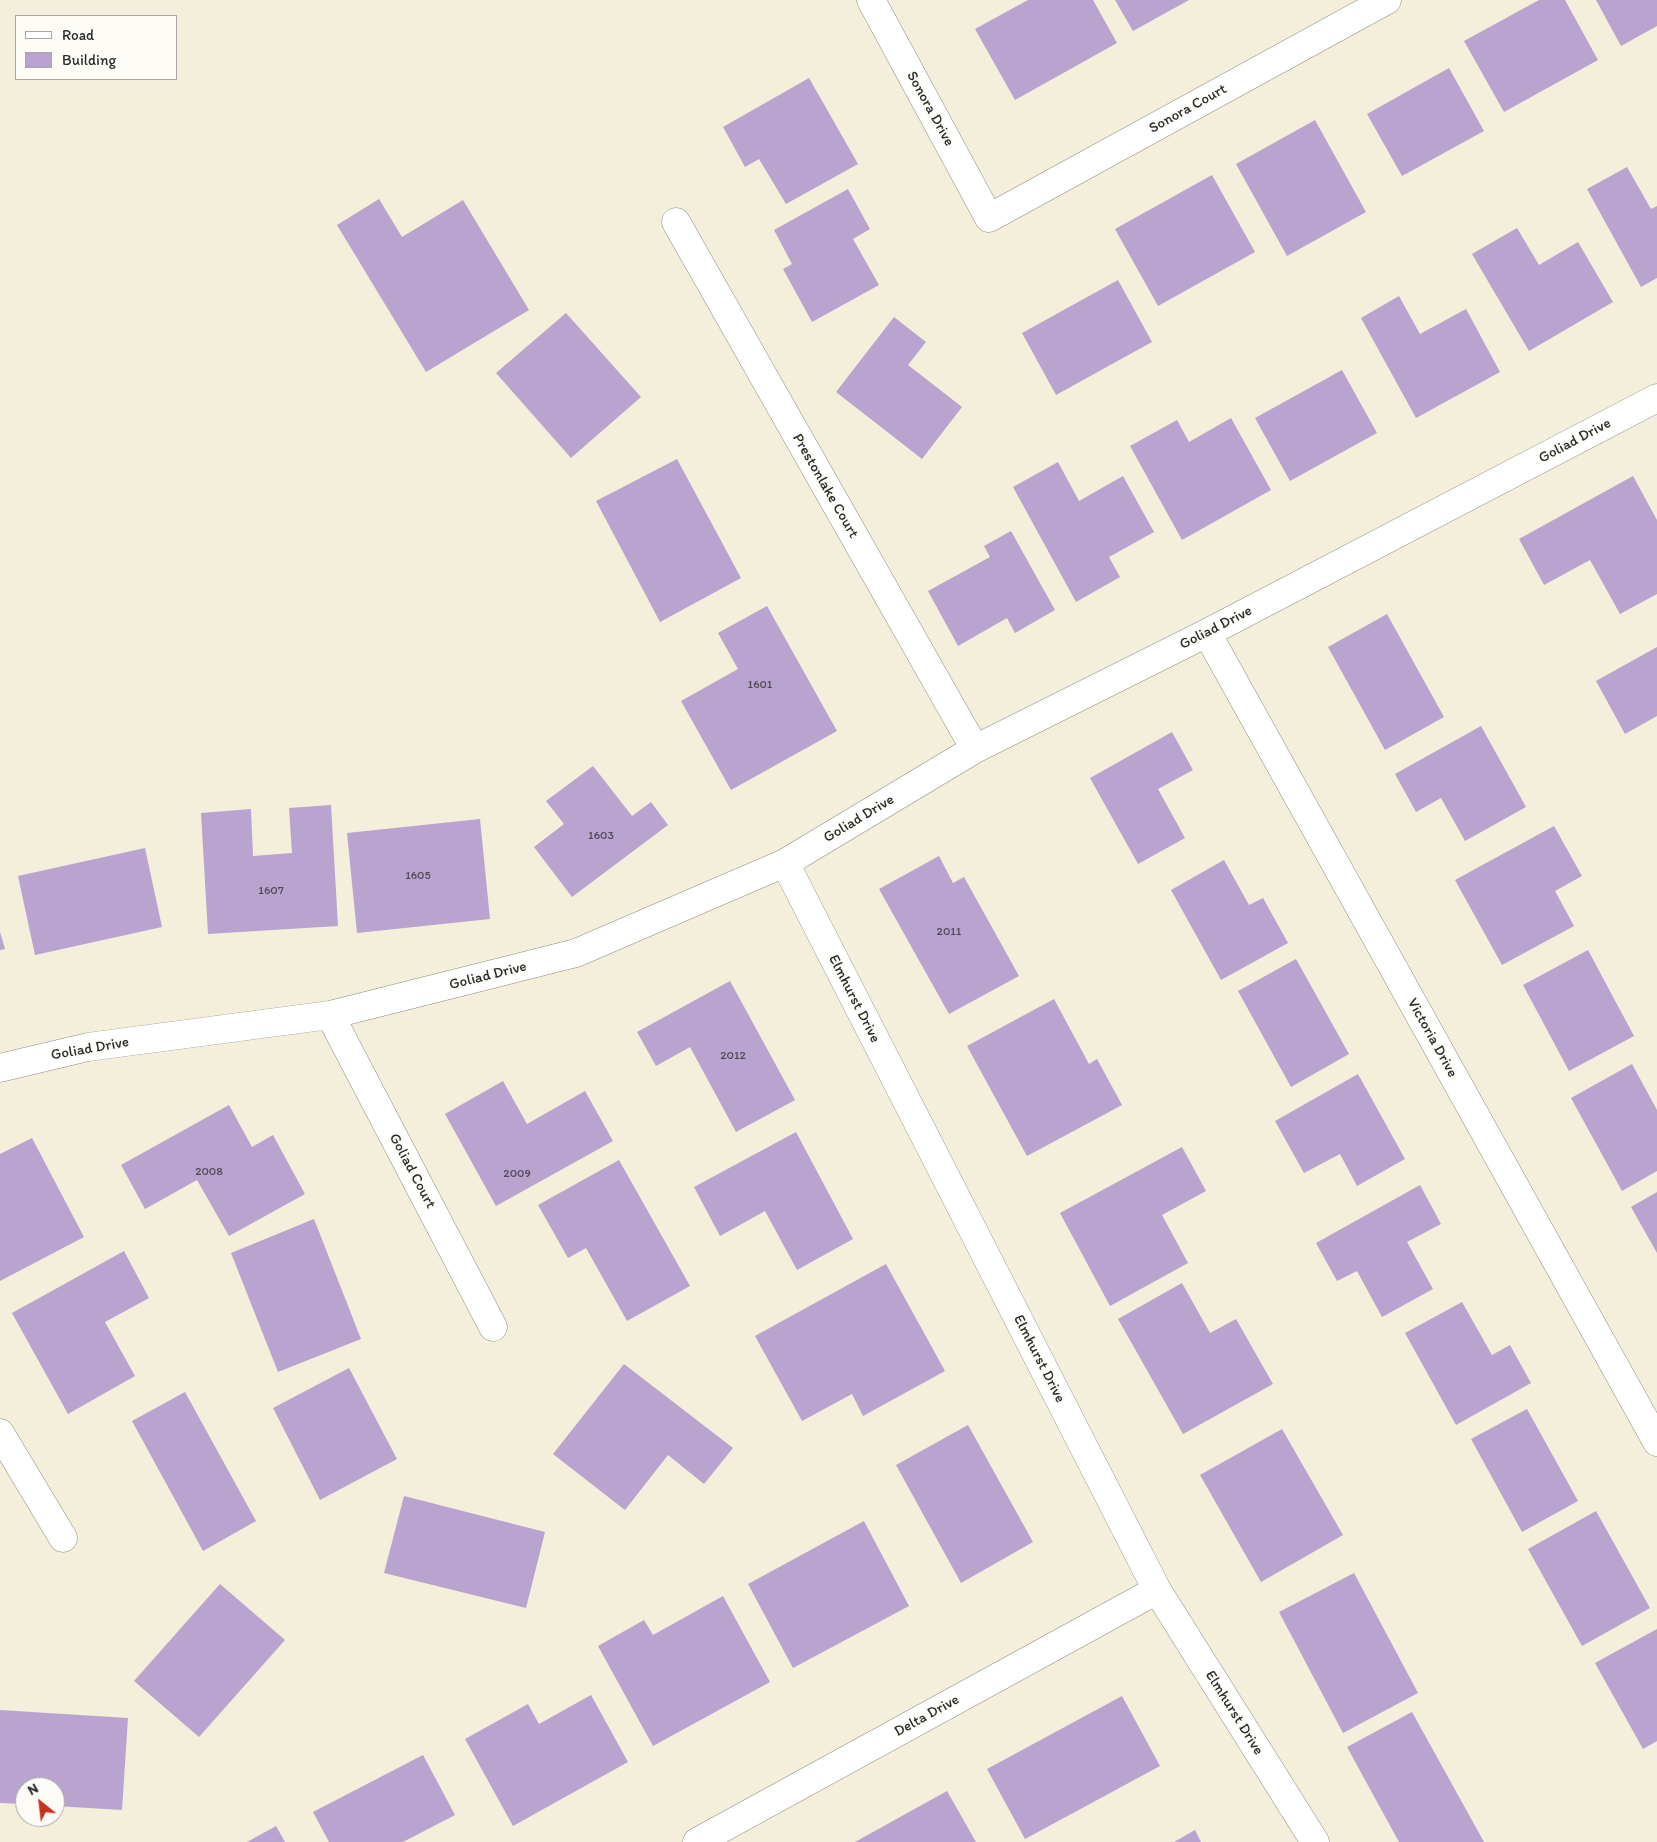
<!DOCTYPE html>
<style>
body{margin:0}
#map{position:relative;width:1657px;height:1842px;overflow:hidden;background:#f3efdb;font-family:Itim,sans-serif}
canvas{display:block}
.legend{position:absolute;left:15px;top:15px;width:162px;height:65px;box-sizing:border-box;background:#fdfcf7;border:1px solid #a9a8a5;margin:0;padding:6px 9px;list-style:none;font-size:15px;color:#2b2b2b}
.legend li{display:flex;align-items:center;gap:10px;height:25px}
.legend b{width:25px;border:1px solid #a9a8a5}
.north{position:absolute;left:15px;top:1777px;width:50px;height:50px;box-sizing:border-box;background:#fdfcf7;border:1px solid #a9a8a5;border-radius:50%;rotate:331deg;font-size:14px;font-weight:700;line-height:20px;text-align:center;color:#2b2b2b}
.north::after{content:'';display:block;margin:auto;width:18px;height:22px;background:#c8321e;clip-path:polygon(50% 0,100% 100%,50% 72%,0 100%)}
</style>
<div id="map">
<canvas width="1657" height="1842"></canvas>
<ul class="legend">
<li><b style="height:6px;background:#fff"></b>Road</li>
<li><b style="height:14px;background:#b9a3cf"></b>Building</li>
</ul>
<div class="north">N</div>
</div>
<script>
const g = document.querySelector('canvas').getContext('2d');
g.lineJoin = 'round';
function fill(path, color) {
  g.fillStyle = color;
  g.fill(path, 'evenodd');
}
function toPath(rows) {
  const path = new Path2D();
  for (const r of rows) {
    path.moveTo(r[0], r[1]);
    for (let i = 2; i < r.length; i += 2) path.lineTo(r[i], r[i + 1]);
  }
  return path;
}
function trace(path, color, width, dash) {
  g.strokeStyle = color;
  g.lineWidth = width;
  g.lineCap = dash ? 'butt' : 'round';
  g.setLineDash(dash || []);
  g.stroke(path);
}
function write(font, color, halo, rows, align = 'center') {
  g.font = font + ' Itim,sans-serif';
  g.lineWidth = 4;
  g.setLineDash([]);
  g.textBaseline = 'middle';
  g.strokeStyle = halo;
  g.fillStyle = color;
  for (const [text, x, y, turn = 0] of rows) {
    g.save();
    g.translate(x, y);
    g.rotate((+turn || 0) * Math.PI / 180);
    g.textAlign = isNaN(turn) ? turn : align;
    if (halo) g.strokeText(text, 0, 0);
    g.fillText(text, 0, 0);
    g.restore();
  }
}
fill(toPath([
 [1028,0,1093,0,1117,43,1015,100,975,29],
 [1115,0,1189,0,1133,31],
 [1539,0,1565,0,1598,60,1504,112,1464,41],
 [1596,0,1657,0,1657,26,1621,46],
 [1449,68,1484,131,1402,176,1367,114],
 [809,78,858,164,786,204,759,159,745,167,723,127],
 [1315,120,1366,212,1287,256,1236,164],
 [1627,167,1651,209,1657,206,1657,278,1641,287,1587,189],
 [1212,175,1255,252,1158,306,1115,229],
 [848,189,870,229,853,239,879,285,812,322,783,269,792,264,774,230],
 [379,199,402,237,463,200,529,310,426,372,337,225],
 [1517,228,1539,265,1578,242,1613,302,1529,351,1472,254],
 [1118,280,1152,342,1056,395,1022,333],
 [1399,296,1420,334,1466,309,1500,372,1416,418,1361,318],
 [566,313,641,397,571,458,496,373],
 [894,317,926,342,908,365,962,407,922,459,836,392],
 [1342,370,1377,433,1290,481,1255,418],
 [1231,418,1271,490,1182,540,1130,446,1177,420,1189,442],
 [677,459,741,578,660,622,596,501],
 [1058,462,1079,501,1123,476,1154,532,1109,557,1120,577,1076,602,1013,487],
 [1633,476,1657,520,1657,594,1620,614,1590,560,1544,585,1519,539],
 [1011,531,1055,610,1015,633,1007,618,958,646,928,591,990,557,984,546],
 [767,606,837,731,731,790,681,701,738,669,718,633],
 [1387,614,1444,717,1385,750,1328,647],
 [1657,647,1657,716,1625,734,1596,681],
 [1481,726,1526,807,1465,841,1441,798,1416,812,1395,774],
 [1172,732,1193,770,1158,789,1185,838,1138,864,1090,778],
 [593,766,632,816,651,802,668,825,572,897,534,847,564,824,546,801],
 [331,805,338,926,208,934,201,813,251,809,253,856,292,853,289,808],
 [480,819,490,919,357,933,347,833],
 [1554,826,1582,876,1555,891,1574,926,1502,965,1455,880],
 [145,848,162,927,35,955,18,876],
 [939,856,953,883,964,877,1019,976,949,1014,879,889],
 [1224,860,1249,905,1263,898,1288,943,1221,980,1171,890],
 [0,932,5,949,0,950],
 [1588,950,1634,1036,1569,1071,1523,985],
 [1296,959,1349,1054,1291,1087,1238,991],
 [730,981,795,1100,736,1132,690,1047,656,1066,637,1032],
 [1054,999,1089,1064,1097,1059,1122,1105,1027,1156,967,1046],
 [1632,1064,1657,1110,1657,1171,1622,1191,1571,1098],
 [1358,1074,1405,1159,1357,1186,1340,1154,1304,1173,1275,1121],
 [503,1081,527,1124,585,1091,613,1141,496,1206,445,1114],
 [229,1105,252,1147,273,1135,305,1194,229,1236,197,1180,145,1209,121,1165],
 [796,1132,853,1239,797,1270,765,1211,720,1236,694,1187],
 [32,1138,84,1237,0,1281,0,1154],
 [1182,1147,1206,1191,1162,1215,1188,1263,1110,1306,1060,1213],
 [619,1160,690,1286,627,1321,586,1248,568,1258,538,1205],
 [1420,1185,1441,1224,1407,1242,1433,1289,1382,1317,1357,1271,1337,1281,1316,1243],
 [1657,1192,1657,1253,1631,1207],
 [314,1219,361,1339,278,1372,231,1253],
 [124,1251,149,1298,105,1322,135,1376,68,1414,12,1313],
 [886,1264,945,1371,863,1416,852,1394,802,1421,755,1336],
 [1182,1283,1210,1333,1236,1319,1273,1384,1183,1434,1118,1319],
 [1462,1302,1492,1355,1510,1345,1531,1383,1456,1425,1405,1333],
 [624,1364,733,1448,704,1484,668,1455,625,1510,553,1454],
 [349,1368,397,1459,320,1500,273,1408],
 [185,1392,256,1521,203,1551,132,1421],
 [1527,1409,1578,1501,1522,1532,1471,1439],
 [968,1425,1033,1542,961,1583,896,1465],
 [1282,1429,1343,1535,1261,1582,1200,1475],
 [404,1496,545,1532,526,1608,384,1573],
 [1596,1511,1650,1608,1582,1646,1528,1549],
 [864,1521,909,1606,793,1668,748,1584],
 [1354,1573,1418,1693,1343,1733,1279,1612],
 [220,1584,285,1640,199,1737,134,1681],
 [723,1596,770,1682,653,1746,598,1646,644,1620,653,1635],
 [1657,1629,1657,1741,1643,1749,1595,1663],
 [591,1695,628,1762,513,1826,465,1739,528,1704,539,1724],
 [1122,1696,1160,1766,1025,1839,987,1769],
 [0,1710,128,1718,122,1810,55,1806,55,1787,25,1787,25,1804,0,1803],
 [1412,1712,1484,1842,1399,1842,1347,1747],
 [423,1755,455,1815,403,1842,329,1842,313,1812],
 [947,1791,976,1842,855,1842],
 [276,1826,285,1842,247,1842],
 [1195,1830,1201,1842,1174,1842]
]), '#b9a3cf');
const street = toPath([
 [871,0,989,218,1387,0],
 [676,222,975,749],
 [1207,633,1657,1442],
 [785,863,1157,1590,1315,1842],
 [330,1015,493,1327],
 [0,1068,88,1047,330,1015,576,953,785,863,975,749,1207,633,1657,398],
 [0,1433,63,1538],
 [697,1842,1157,1590]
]);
trace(street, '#8f8d83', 29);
trace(street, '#fff', 28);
write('12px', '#4e4954', null, [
 ["1601",760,685],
 ["1603",601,836],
 ["1605",418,876],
 ["1607",271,891],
 ["2011",949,932],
 ["2012",733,1056],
 ["2008",209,1172],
 ["2009",517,1174]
]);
write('15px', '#2b2b2b', '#fdfcf7', [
 ["Sonora Drive",930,109,61],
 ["Sonora Court",1188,109,-29],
 ["Goliad Drive",1575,441,-28],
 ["Prestonlake Court",825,486,60],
 ["Goliad Drive",1216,628,-27],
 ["Goliad Drive",859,819,-31],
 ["Goliad Drive",488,976,-14],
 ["Elmhurst Drive",854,999,63],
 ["Victoria Drive",1432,1038,61],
 ["Goliad Drive",90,1049,-10],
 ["Goliad Court",412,1171,62],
 ["Elmhurst Drive",1039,1359,63],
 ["Elmhurst Drive",1234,1713,58],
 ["Delta Drive",927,1716,-29]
]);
</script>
